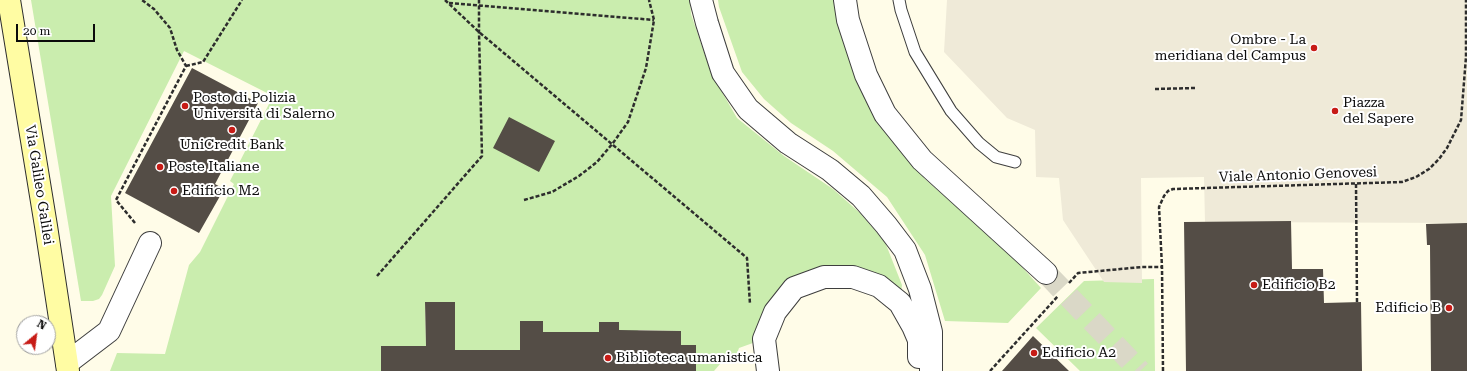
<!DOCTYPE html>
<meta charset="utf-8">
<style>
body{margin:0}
#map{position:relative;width:1467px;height:371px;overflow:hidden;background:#fffce8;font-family:"Roboto Serif",serif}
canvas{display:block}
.north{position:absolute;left:16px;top:315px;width:40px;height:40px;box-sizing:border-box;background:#fff;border:1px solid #9d9d9d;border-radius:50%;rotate:29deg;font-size:11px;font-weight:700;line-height:16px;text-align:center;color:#0b0b0b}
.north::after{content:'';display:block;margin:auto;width:14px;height:18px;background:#c71b16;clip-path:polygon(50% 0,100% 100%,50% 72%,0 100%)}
.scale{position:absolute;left:16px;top:24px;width:79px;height:18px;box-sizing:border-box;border:2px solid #0b0b0b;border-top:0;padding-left:5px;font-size:12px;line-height:14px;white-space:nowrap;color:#0b0b0b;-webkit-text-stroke:3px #fff;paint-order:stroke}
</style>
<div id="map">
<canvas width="1467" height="371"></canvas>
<div class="north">N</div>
<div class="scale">20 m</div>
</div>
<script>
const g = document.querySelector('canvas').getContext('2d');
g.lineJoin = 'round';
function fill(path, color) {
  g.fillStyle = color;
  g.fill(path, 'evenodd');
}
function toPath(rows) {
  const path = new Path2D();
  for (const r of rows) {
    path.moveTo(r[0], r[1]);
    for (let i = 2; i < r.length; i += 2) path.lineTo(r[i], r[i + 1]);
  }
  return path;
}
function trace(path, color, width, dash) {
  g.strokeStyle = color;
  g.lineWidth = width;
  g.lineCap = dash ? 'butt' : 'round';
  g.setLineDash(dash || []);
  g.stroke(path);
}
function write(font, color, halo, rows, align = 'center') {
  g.font = font + ' "Roboto Serif",serif';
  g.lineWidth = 4;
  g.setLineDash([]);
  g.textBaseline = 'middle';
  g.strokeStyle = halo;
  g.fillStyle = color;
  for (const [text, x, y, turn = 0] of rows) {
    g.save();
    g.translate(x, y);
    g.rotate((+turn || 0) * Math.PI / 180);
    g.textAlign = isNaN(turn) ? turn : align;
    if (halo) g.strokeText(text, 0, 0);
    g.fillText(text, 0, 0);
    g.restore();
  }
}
fill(toPath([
 [31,0,690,0,691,14,711,73,737,118,784,156,833,189,860,213,885,242,902,285,900,303,879,286,794,288,764,339,739,348,734,362,720,364,714,371,696,371,696,345,681,345,681,331,639,330,619,341,619,322,599,322,599,332,590,332,590,344,520,371,455,350,455,302,425,302,426,346,381,346,381,371,110,371,117,353,165,354,189,265,200,252,234,184,230,181,273,96,184,51,111,196,115,266,102,295,99,299,93,301,81,301],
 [718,0,835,0,861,90,925,179,1012,256,1041,288,1008,323,945,321,925,255,887,197,833,151,791,123,764,99,742,72,719,7],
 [1154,279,1155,371,1080,371,1036,328,1084,281]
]), '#caedae');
fill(toPath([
 [947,0,1467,0,1467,223,1205,222,1204,177,1141,178,1142,283,1104,282,1063,220,1059,178,1036,177,1035,130,1007,118,944,52]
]), '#efead8');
fill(toPath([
 [192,68,258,103,215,184,224,189,199,233,125,193],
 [509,117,555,141,539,172,493,148],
 [1291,221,1292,269,1323,269,1324,303,1361,302,1362,371,1186,371,1184,222],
 [1467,223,1467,371,1431,371,1430,245,1427,245,1426,224],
 [425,302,455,302,455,350,520,350,520,321,543,321,543,332,599,332,599,322,619,322,619,330,681,331,681,345,696,345,696,371,381,371,381,346,426,346],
 [1033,336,1069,371,1002,371]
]), '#544d46');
trace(toPath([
 [1046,273,1140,371]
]), '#dad8c7', 22, [22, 11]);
const lane = toPath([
 [899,0,901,10,915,52,951,111,979,143,996,157,1015,162]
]);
const street = toPath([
 [701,0,707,23,723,73,748,109,788,143,830,170,861,196,886,225,905,250,920,289,931,332,931,371],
 [845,0,848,20,866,75,885,114,922,160,1046,273],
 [67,363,109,331,150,243],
 [768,371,764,339,775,312,794,288,824,277,853,277,879,286,900,303,913,326,919,340,919,357]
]);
const secondary = toPath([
 [9,0,46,226,68,371]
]);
trace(lane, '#3e3e3e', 13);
trace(street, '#3e3e3e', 24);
trace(secondary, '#2d2d2d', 24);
trace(toPath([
 [445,0,479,32,747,258,750,304],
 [449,3,654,20],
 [186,66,203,62,242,0],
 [1155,89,1196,88],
 [1356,184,1357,302],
 [524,200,552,192,579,176,597,162,613,143,628,122,646,68,654,20,649,0],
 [135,223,116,200,186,66,177,50,170,28,154,9,142,0],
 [377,276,482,156,479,32,479,0],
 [1069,283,1078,273,1142,267,1162,267],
 [990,371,1058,296],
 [1163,371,1162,267,1159,207,1164,196,1168,191,1173,189,1402,182,1416,177,1429,169,1439,159,1447,148,1461,120,1466,57,1466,0]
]), '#2d2d2d', 2.5, [4, 2]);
trace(lane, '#fff', 11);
trace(street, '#fff', 22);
trace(secondary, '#fffca3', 22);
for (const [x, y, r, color] of [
 [1314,48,4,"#c71b16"],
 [185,106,4,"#c71b16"],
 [1335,111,4,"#c71b16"],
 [232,130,4,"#c71b16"],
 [160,167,4,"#c71b16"],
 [174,191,4,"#c71b16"],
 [1254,285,4,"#c71b16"],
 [1449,308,4,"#c71b16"],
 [1034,353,4,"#c71b16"],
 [608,358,4,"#c71b16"]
]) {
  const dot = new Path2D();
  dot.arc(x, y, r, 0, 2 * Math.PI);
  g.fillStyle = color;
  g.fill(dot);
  trace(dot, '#fff', 1.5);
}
write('14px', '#0b0b0b', '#fff', [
 ["Ombre - La",1306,40,"right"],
 ["meridiana del Campus",1306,56,"right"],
 ["Posto di Polizia",193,98],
 ["Università di Salerno",193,114],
 ["Piazza",1343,103],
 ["del Sapere",1343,119],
 ["UniCredit Bank",232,145,"center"],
 ["Poste Italiane",168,167],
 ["Edificio M2",182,191],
 ["Edificio B2",1262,285],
 ["Edificio B",1441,308,"right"],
 ["Edificio A2",1042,353],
 ["Biblioteca umanistica",616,358]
], 'left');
write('14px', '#0b0b0b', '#fff', [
 ["Viale Antonio Genovesi",1298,175,-2],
 ["Via Galileo Galilei",39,185,81]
]);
</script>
